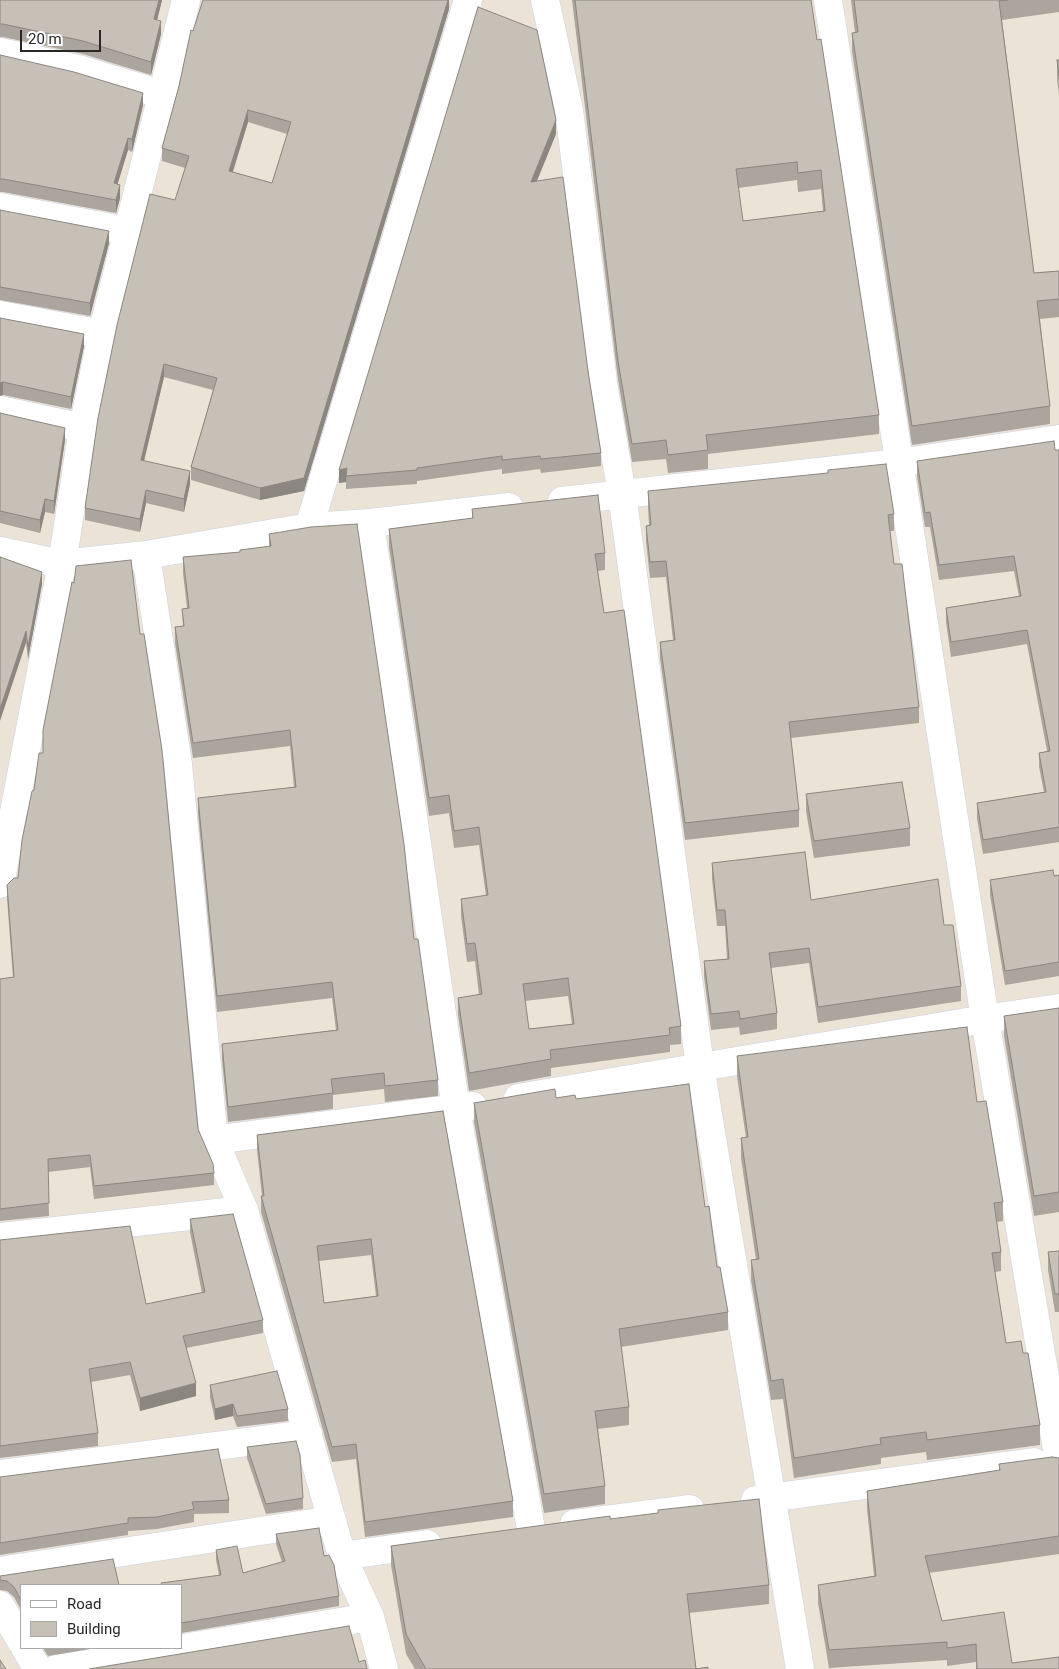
<!DOCTYPE html>
<style>
body{margin:0}
#map{position:relative;width:1059px;height:1669px;overflow:hidden;background:#ece3d7;font-family:Roboto,sans-serif}
canvas{display:block}
.legend{position:absolute;left:20px;top:1584px;width:162px;height:65px;box-sizing:border-box;background:#fff;border:1px solid #a9a9a9;margin:0;padding:6px 9px;list-style:none;font-size:15px;color:#272727}
.legend li{display:flex;align-items:center;gap:10px;height:25px}
.legend b{width:25px;border:1px solid #a9a9a9}
.scale{position:absolute;left:20px;top:30px;width:81px;height:22px;box-sizing:border-box;border:2px solid #272727;border-top:0;padding-left:6px;font-size:15px;line-height:18px;white-space:nowrap;color:#272727;-webkit-text-stroke:4px #fff;paint-order:stroke}
</style>
<div id="map">
<canvas width="1059" height="1669"></canvas>
<ul class="legend">
<li><b style="height:6px;background:#fff"></b>Road</li>
<li><b style="height:14px;background:#c7c0b7"></b>Building</li>
</ul>
<div class="scale">20 m</div>
</div>
<script>
const g = document.querySelector('canvas').getContext('2d');
g.lineJoin = 'round';
function toPath(rows) {
  const path = new Path2D();
  for (const r of rows) {
    path.moveTo(r[0], r[1]);
    for (let i = 2; i < r.length; i += 2) path.lineTo(r[i], r[i + 1]);
  }
  return path;
}
function trace(path, color, width, dash) {
  g.strokeStyle = color;
  g.lineWidth = width;
  g.lineCap = dash ? 'butt' : 'round';
  g.setLineDash(dash || []);
  g.stroke(path);
}
function fill(path, color) {
  g.fillStyle = color;
  g.fill(path, 'evenodd');
}
const minor = toPath([
 [545,0,569,110,603,382,622,494,700,1066,800,1669],
 [828,0,985,1019,1059,1461],
 [0,52,78,69,164,95],
 [0,207,128,231],
 [0,315,102,334],
 [0,410,83,428],
 [562,501,898,463,1059,439],
 [370,523,456,1109,531,1529],
 [309,527,468,0],
 [0,551,62,564,146,555,309,527,370,523,509,507],
 [146,555,178,764,214,1140,244,1210,342,1556,370,1617,384,1669],
 [0,884,62,564,83,428,102,334,186,0],
 [518,1098,985,1019,1059,1008],
 [214,1140,473,1106],
 [0,1237,244,1210],
 [0,1474,308,1434],
 [755,1500,1034,1462],
 [574,1524,690,1509],
 [342,1556,427,1544],
 [0,1571,332,1520],
 [0,1605,21,1641],
 [25,1648,38,1669],
 [56,1669,370,1617]
]);
trace(minor, '#ccd0e2', 29);
trace(minor, '#fff', 28);
fill(toPath([
 [0,0,162,0,157,20,161,34,151,75,83,54,3,37,0,37],
 [449,0,449,9,304,491,260,500,191,480,191,467,213,390,164,377,144,461,190,484,184,512,146,503,140,532,85,520,85,508,185,168,162,161,162,148,179,86,193,31],
 [248,122,287,134,272,183,233,172],
 [572,0,811,0,817,40,879,415,879,434,708,454,708,469,668,473,666,459,632,462,618,380],
 [797,180,798,192,821,189,823,211,743,221,738,188],
 [851,0,1059,0,1059,12,1002,20,1034,273,1059,271,1059,317,1040,319,1050,406,1050,424,912,445,852,52,852,33,855,33],
 [0,55,143,105,132,152,128,150,117,184,120,198,116,213,3,192,0,192],
 [1057,60,1059,60,1059,95,1057,79],
 [556,134,537,181,588,371,601,453,601,466,541,473,540,469,502,474,502,469,417,481,417,484,346,489,346,482,339,483],
 [0,210,109,243,90,316,0,300],
 [0,318,84,346,71,409,3,395,0,396],
 [0,413,65,440,54,514,45,512,40,533,0,523],
 [1059,450,1059,842,983,854,977,818,977,803,1044,792,1039,767,1039,753,1047,751,1027,644,951,657,946,622,946,608,1019,596,1014,571,939,580,930,527,925,527,917,476,917,461],
 [648,491,894,514,894,531,890,531,894,564,919,707,919,723,791,738,799,810,799,827,685,840,660,658,660,642,673,640,666,577,650,578,646,542,646,526,649,525,648,507],
 [472,509,605,553,605,570,598,571,604,613,681,1026,681,1044,670,1045,670,1052,551,1068,551,1076,469,1091,458,1015,458,998,479,995,475,961,467,962,461,916,461,899,486,896,479,845,454,848,449,813,429,816,389,547,389,529,472,519],
 [568,996,572,1024,529,1029,525,1001],
 [269,534,414,939,438,1080,438,1096,385,1102,384,1089,333,1095,333,1109,228,1122,222,1060,222,1044,336,1030,332,998,217,1012,198,814,198,798,294,787,290,746,193,758,175,643,175,627,183,626,182,609,187,608,183,573,183,557,240,552,269,546],
 [0,557,42,584,28,659,26,643],
 [806,794,910,828,910,846,814,858,806,811],
 [712,863,811,900,944,925,961,986,961,1001,818,1023,809,963,771,968,777,1013,777,1029,740,1035,739,1027,711,1030,704,977,704,961,727,959,725,926,717,926,712,879],
 [1059,875,1059,976,1005,985,990,895,990,880],
 [7,885,198,1129,214,1173,214,1185,94,1199,90,1167,48,1172,49,1216,0,1221,0,979,13,978,7,898],
 [1059,1008,1059,1212,1034,1216,1004,1036,1004,1016],
 [737,1056,977,1102,1003,1202,1003,1221,997,1222,1001,1252,1001,1271,995,1272,1006,1343,1023,1353,1040,1425,1040,1445,927,1460,926,1452,881,1458,881,1464,794,1478,783,1399,771,1400,751,1280,751,1260,756,1260,741,1158,741,1138,746,1138,737,1076],
 [556,1098,576,1099,705,1207,717,1267,728,1312,728,1330,621,1347,629,1407,629,1425,598,1429,605,1486,605,1504,544,1513,474,1122,474,1103],
 [443,1111,513,1501,513,1517,365,1537,356,1459,332,1462,261,1212,261,1196,262,1196,257,1150,257,1135],
 [371,1255,376,1296,324,1303,319,1261],
 [190,1219,263,1320,263,1333,186,1348,196,1396,140,1411,130,1375,91,1382,98,1433,98,1446,0,1458,0,1240,146,1304,202,1293,190,1232],
 [1059,1251,1059,1312,1055,1312,1048,1270,1048,1252],
 [210,1385,288,1409,288,1421,237,1427,233,1416,215,1420,210,1397],
 [247,1447,303,1498,303,1509,266,1514,247,1458],
 [1059,1458,1059,1554,929,1573,942,1621,1012,1663,1059,1669,976,1669,976,1662,947,1666,947,1660,829,1668,818,1603,818,1585,874,1576,867,1509,867,1491,999,1470,999,1464],
 [0,1477,229,1500,229,1513,194,1514,194,1522,157,1529,128,1531,128,1535,0,1555],
 [610,1519,769,1585,769,1604,689,1613,696,1669,708,1669,415,1669,406,1654,391,1565,391,1546],
 [276,1534,324,1556,339,1596,339,1606,181,1633,181,1585,219,1575,216,1560,216,1550,243,1573,282,1562,276,1544],
 [0,1576,21,1585,21,1610,14,1597,7,1591,0,1590],
 [43,1648,96,1648,48,1656]
]), '#aba59d');
fill(toPath([
 [159,0,162,0,154,32,154,19],
 [448,0,449,0,449,9,304,491,260,500,260,488],
 [161,21,161,34,151,75,151,62],
 [143,93,143,105,132,152,132,139],
 [248,110,248,122,229,183,229,171],
 [556,120,556,134,531,195,531,182],
 [128,138,128,150,114,196,114,183],
 [120,185,120,198,116,213,116,200],
 [109,231,109,243,90,316,90,303],
 [84,334,84,346,71,409,71,397],
 [164,364,164,377,141,473,141,460],
 [3,382,3,395,0,396,0,383],
 [65,428,65,440,54,514,54,501],
 [347,468,346,482,339,483,339,470],
 [190,471,190,484,184,512,184,499],
 [146,490,146,503,140,532,140,519],
 [45,499,45,512,40,533,40,520],
 [42,572,42,584,28,659,28,647],
 [26,631,26,643,0,721,0,709],
 [196,1383,196,1396,140,1411,140,1398],
 [233,1404,233,1416,215,1420,215,1409]
]), '#8b8680');
const building = toPath([
 [0,0,159,0,154,19,161,21,151,62,83,41,3,24,0,24,0,0],
 [203,0,448,0,304,478,260,488,191,467,217,378,164,364,141,460,190,471,184,499,146,490,140,519,85,508,98,418,117,325,150,194,175,200,189,156,162,148,179,86,191,30,193,31,203,0],
 [248,110,291,122,272,183,229,171,248,110],
 [575,0,811,0,817,40,821,39,879,415,706,435,708,450,668,455,666,440,632,444,618,361,575,0],
 [797,162,798,173,821,170,825,211,743,221,736,169,797,162],
 [854,0,1008,0,999,1,1034,273,1059,271,1059,299,1037,301,1050,406,912,426,852,33,858,32,854,0],
 [478,7,537,30,556,120,531,182,563,177,588,371,601,453,541,459,540,456,502,460,502,456,417,468,417,470,346,476,347,468,339,470,478,7],
 [0,55,74,72,143,93,132,139,128,138,114,183,120,185,116,200,3,179,0,179,0,55],
 [1057,60,1059,60,1059,76,1057,60],
 [0,210,109,231,90,303,0,287,0,210],
 [0,318,84,334,71,397,3,382,0,383,0,318],
 [0,413,65,428,54,501,45,499,40,520,0,511,0,413],
 [1054,441,1055,450,1059,450,1059,827,983,840,977,803,1046,792,1039,753,1050,751,1027,630,951,642,946,608,1021,596,1014,556,939,565,930,512,925,513,917,461,1054,441],
 [886,464,894,514,888,515,894,564,902,564,919,707,789,722,799,810,685,823,660,642,675,640,666,561,650,562,646,526,651,525,648,491,828,473,828,470,886,464],
 [598,495,605,553,595,554,604,613,624,610,681,1026,669,1028,670,1035,550,1050,551,1059,469,1073,458,998,482,994,475,943,467,944,461,899,488,895,479,827,454,831,449,795,429,798,389,529,473,518,472,509,598,495],
 [568,978,574,1024,529,1029,523,984,568,978],
 [357,524,404,844,414,939,418,939,438,1080,385,1086,384,1073,331,1079,333,1093,228,1107,222,1044,338,1030,332,982,217,996,198,798,296,787,290,730,193,743,175,627,184,626,182,609,189,608,183,557,240,552,240,550,271,546,269,534,311,527,357,524],
 [0,557,42,572,28,647,26,631,0,709,0,557],
 [131,560,140,634,144,634,162,750,198,1129,213,1164,214,1173,94,1186,90,1155,48,1159,49,1203,0,1209,0,979,14,977,7,885,14,878,18,878,22,840,32,791,34,790,39,753,43,753,43,730,72,582,74,583,76,566,131,560],
 [902,782,910,828,814,841,806,794,902,782],
 [805,852,811,900,938,879,944,925,953,925,961,986,818,1007,809,948,769,953,777,1013,740,1019,739,1011,711,1014,704,961,729,959,725,910,717,910,712,863,805,852],
 [1053,870,1054,876,1059,875,1059,962,1005,971,990,880,1053,870],
 [1059,1008,1059,1192,1034,1196,1004,1016,1059,1008],
 [967,1027,977,1102,986,1101,1003,1202,994,1203,1001,1252,992,1253,1006,1343,1021,1341,1023,1353,1028,1353,1040,1425,927,1440,926,1432,880,1438,881,1444,794,1458,783,1379,771,1381,751,1260,759,1259,741,1138,748,1137,737,1056,967,1027],
 [689,1084,705,1207,709,1206,717,1267,720,1267,728,1312,619,1329,629,1407,595,1411,605,1486,544,1494,474,1103,555,1089,556,1098,575,1095,576,1099,689,1084],
 [443,1111,513,1501,365,1522,356,1444,332,1447,261,1196,264,1196,257,1135,443,1111],
 [371,1239,378,1296,324,1303,317,1246,371,1239],
 [233,1214,263,1320,183,1336,196,1383,140,1398,130,1362,89,1369,98,1433,0,1446,0,1240,130,1226,146,1304,205,1292,190,1219,233,1214],
 [1059,1251,1059,1294,1055,1294,1048,1252,1059,1251],
 [277,1371,288,1409,237,1416,233,1404,215,1409,210,1385,277,1371],
 [296,1441,300,1455,303,1498,266,1504,247,1447,296,1441],
 [218,1449,229,1500,192,1502,194,1509,157,1517,128,1518,128,1523,0,1543,0,1477,218,1449],
 [1052,1457,1059,1458,1059,1536,925,1556,942,1621,1004,1612,1012,1663,1059,1657,1059,1669,977,1669,976,1644,947,1648,947,1642,829,1650,818,1585,876,1576,867,1491,1000,1470,999,1464,1052,1457],
 [759,1499,769,1585,687,1594,696,1669,708,1667,708,1669,426,1669,406,1634,391,1546,610,1516,610,1519,658,1513,658,1510,759,1499],
 [319,1528,324,1556,329,1555,334,1565,339,1596,181,1623,181,1585,162,1585,161,1583,221,1575,216,1550,237,1546,243,1573,285,1561,276,1534,319,1528],
 [113,1559,119,1585,21,1585,21,1600,14,1587,7,1581,0,1580,0,1576,113,1559],
 [349,1626,359,1662,365,1660,367,1669,89,1669,349,1626],
 [0,1660,6,1669,0,1669,0,1660]
]);
fill(building, '#c7c0b7');
trace(building, '#8b8680', 1);
</script>
